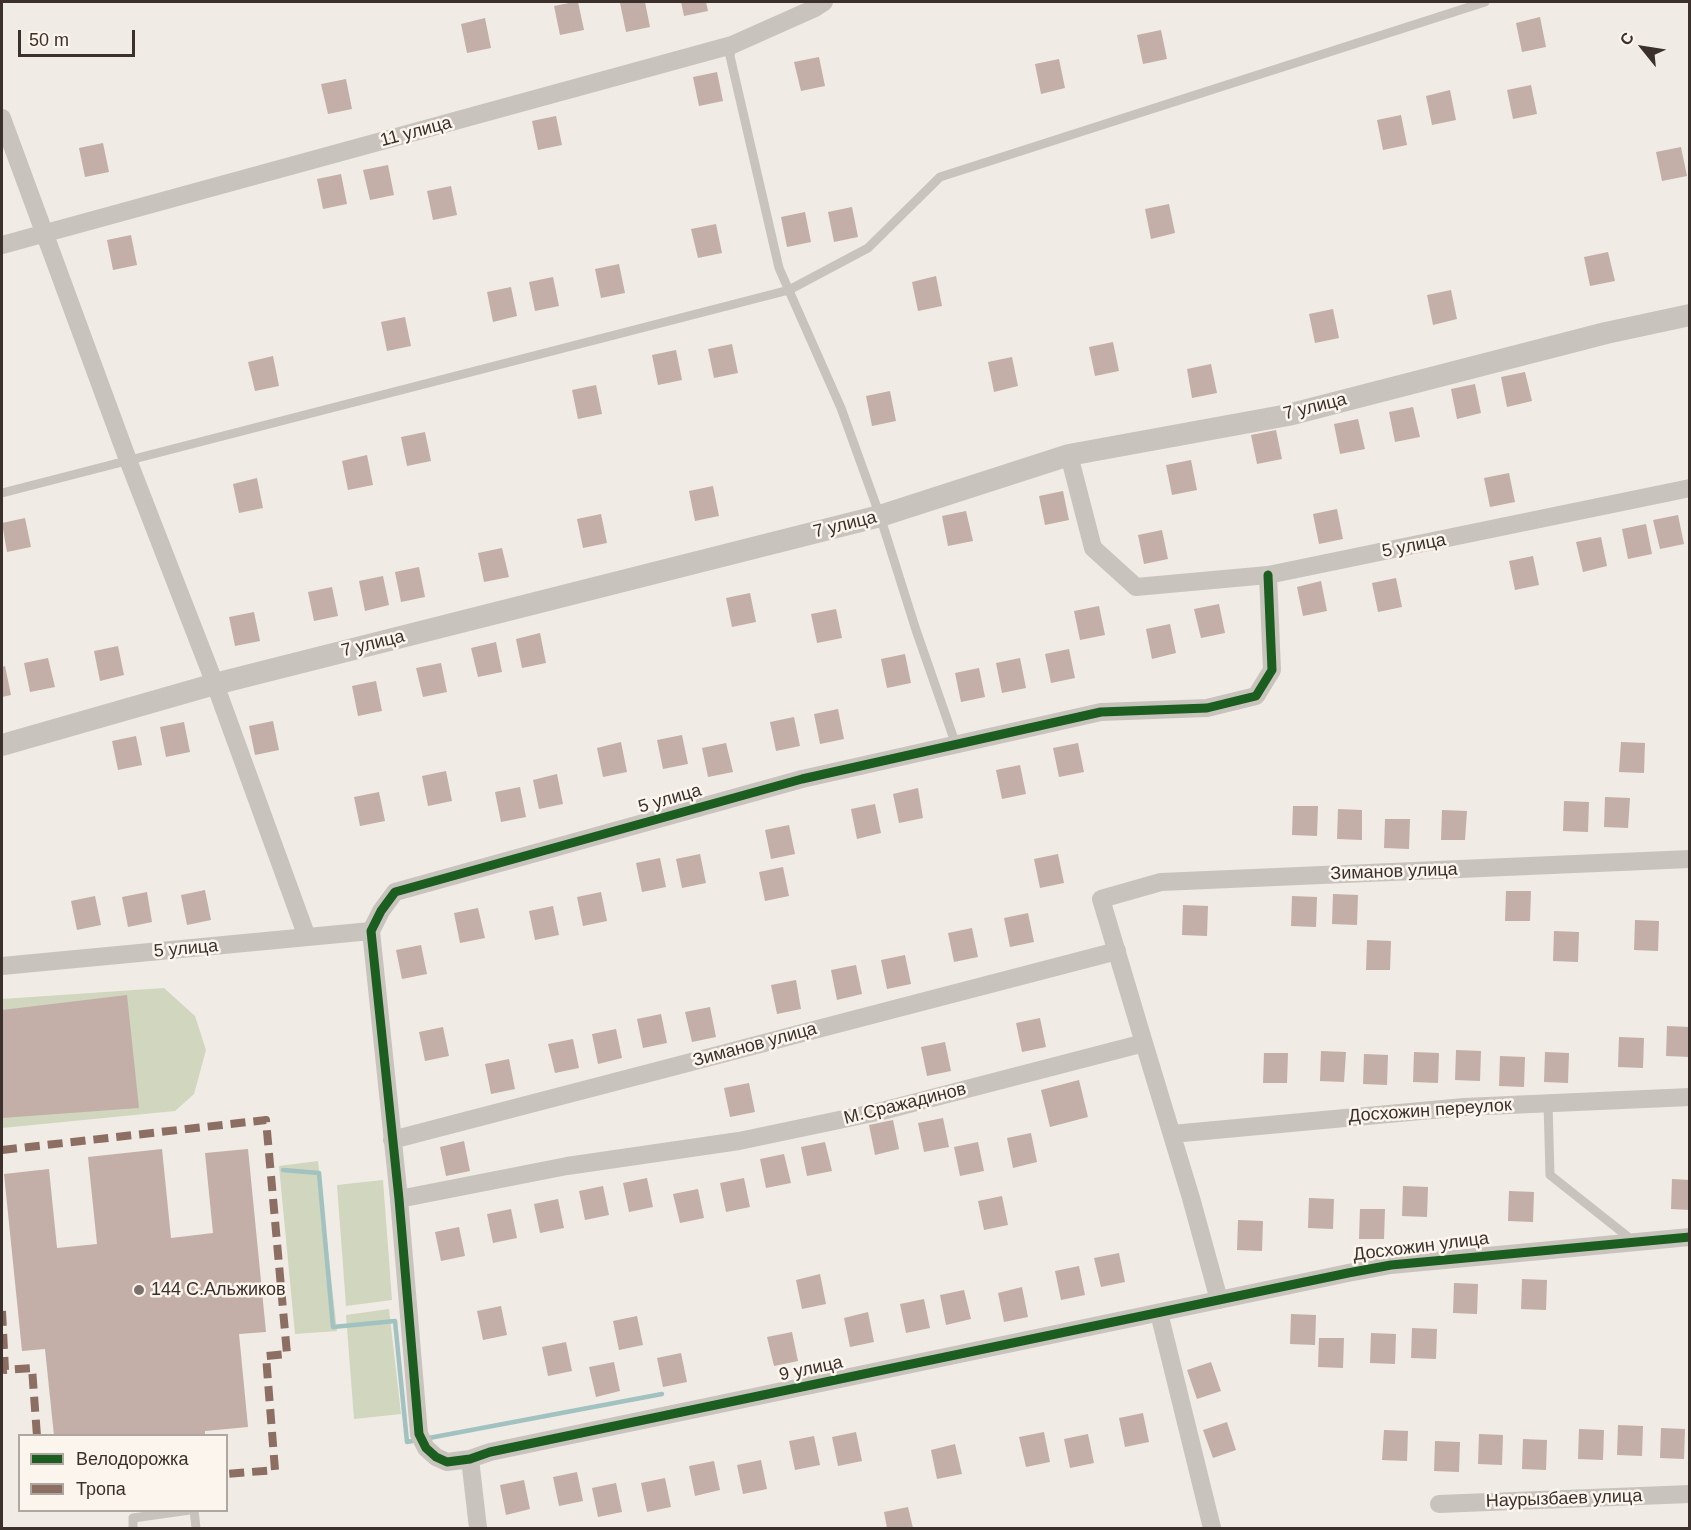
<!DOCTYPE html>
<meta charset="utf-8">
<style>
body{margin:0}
#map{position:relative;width:1691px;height:1530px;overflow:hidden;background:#f0ebe5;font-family:Helvetica,sans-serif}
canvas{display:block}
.frame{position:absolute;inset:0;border:3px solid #3b302b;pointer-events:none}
.legend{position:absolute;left:18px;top:1434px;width:210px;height:78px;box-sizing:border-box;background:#fbf5ee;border:2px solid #aea6a0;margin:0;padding:8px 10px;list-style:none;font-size:18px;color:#3b302b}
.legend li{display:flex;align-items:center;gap:12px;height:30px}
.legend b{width:30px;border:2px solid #aea6a0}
.north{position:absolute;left:1613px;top:18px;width:60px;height:60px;-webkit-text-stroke:4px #fbf5ee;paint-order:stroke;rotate:300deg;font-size:16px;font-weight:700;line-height:24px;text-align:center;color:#3b302b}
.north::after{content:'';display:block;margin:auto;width:21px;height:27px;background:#3b302b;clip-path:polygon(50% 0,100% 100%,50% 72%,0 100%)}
.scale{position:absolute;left:18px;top:30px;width:117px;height:27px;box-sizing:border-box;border:3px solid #3b302b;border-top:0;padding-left:8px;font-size:18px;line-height:21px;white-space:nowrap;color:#3b302b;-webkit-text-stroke:4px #fbf5ee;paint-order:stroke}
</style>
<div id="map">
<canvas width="1691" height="1530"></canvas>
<div class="frame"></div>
<ul class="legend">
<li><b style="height:8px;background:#1b5e20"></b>Велодорожка</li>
<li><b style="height:8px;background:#8d6e63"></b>Тропа</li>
</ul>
<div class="north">С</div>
<div class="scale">50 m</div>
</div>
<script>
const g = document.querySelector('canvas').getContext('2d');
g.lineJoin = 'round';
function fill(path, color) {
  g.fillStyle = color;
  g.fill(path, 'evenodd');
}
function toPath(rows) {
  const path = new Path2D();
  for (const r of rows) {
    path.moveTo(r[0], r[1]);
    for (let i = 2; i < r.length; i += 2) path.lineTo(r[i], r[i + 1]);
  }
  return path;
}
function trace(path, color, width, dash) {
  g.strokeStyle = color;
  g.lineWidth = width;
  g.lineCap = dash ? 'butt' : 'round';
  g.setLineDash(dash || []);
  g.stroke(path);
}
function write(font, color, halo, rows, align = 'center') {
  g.font = font + ' Helvetica,sans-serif';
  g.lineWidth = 5;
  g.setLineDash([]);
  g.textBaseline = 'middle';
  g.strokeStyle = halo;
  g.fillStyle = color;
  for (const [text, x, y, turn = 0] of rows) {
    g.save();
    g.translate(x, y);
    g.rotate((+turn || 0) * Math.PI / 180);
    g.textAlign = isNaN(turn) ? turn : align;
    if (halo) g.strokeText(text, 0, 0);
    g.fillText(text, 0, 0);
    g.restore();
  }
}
fill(toPath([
 [164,988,195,1016,206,1050,194,1094,175,1111,2,1128,2,999],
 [318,1161,337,1331,295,1334,279,1166],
 [383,1180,392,1300,346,1306,337,1185],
 [389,1309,401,1414,354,1419,346,1315]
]), '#d1d6bf');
trace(toPath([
 [283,1170,319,1173,333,1327,395,1321,407,1442,417,1440],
 [429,1438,662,1394]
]), '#a1c2c1', 4.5);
fill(toPath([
 [574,2,578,2,584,30,560,35,554,6],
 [624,2,645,2,650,27,626,32,620,3],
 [681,2,706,2,708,11,684,16],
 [1540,17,1546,47,1522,52,1516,23],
 [485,18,491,48,467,53,461,24],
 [1161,30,1167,59,1143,64,1137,35],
 [819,57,825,86,801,91,794,62],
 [1059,59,1065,88,1041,94,1035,64],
 [717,72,723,101,699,106,693,77],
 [346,79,352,109,328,114,321,84],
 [1531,85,1537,114,1513,119,1507,90],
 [1450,90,1456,120,1432,125,1426,96],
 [1401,115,1407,145,1383,150,1377,120],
 [556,116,562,145,538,150,532,121],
 [103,143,109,172,85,177,79,148],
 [1681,147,1687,176,1662,181,1656,152],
 [388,165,394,195,370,200,363,170],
 [341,174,347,204,323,209,317,179],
 [451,186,457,215,433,220,427,191],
 [1169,204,1175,233,1151,239,1145,209],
 [852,207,858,237,834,242,828,212],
 [805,212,811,242,787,247,781,217],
 [716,224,722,253,698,258,691,229],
 [131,235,137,265,113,270,107,240],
 [1608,252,1615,281,1590,286,1584,257],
 [619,264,625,293,601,298,595,269],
 [936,276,942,306,918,311,912,282],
 [553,277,559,306,535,311,529,282],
 [511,287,517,316,493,322,487,292],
 [1451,290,1457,319,1433,325,1427,295],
 [1333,309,1339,338,1315,343,1309,314],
 [405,317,411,346,387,351,381,322],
 [1113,342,1119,371,1095,376,1089,347],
 [732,344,738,373,714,378,708,349],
 [676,350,682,380,658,385,652,355],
 [273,356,279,386,255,391,248,362],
 [1012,357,1018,386,994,392,988,362],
 [1211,364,1217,393,1192,398,1187,369],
 [1525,372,1532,401,1507,407,1501,377],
 [1475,384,1481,413,1457,419,1451,389],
 [596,385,602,414,578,419,572,390],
 [890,391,896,421,872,426,866,396],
 [1413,407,1420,437,1395,442,1389,412],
 [1358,419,1365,449,1340,454,1334,424],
 [1276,430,1282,459,1257,464,1251,435],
 [425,432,431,461,407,466,401,437],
 [367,455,373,485,348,490,342,461],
 [1191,460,1197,490,1172,495,1166,465],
 [1509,473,1515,502,1490,507,1484,478],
 [257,478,263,508,239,513,233,484],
 [713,486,719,516,695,521,689,491],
 [1063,491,1069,520,1045,525,1039,496],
 [1337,509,1343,539,1319,544,1313,514],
 [966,511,973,541,948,546,942,516],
 [601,514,607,543,583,548,577,519],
 [1678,515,1684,544,1660,549,1653,520],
 [25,518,31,547,7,552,2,523],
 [1646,524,1652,554,1628,559,1622,529],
 [1162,530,1168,559,1144,564,1138,535],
 [1601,537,1607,566,1583,572,1576,542],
 [502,548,509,577,484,582,478,553],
 [1533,556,1539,585,1515,590,1509,561],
 [419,567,425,597,401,602,395,572],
 [383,576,389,605,365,611,359,581],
 [1396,578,1402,607,1378,612,1372,583],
 [1321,581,1327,611,1303,616,1297,587],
 [332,587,338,616,314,621,308,592],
 [750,593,756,622,732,627,726,598],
 [1219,604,1225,633,1201,638,1194,609],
 [1099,606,1105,635,1080,640,1074,611],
 [836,609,842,638,817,643,811,614],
 [254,612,260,641,235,646,229,617],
 [1170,624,1176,653,1152,659,1146,629],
 [540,633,546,663,522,668,516,639],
 [496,642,502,672,478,677,471,648],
 [118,646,124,675,100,681,94,651],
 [1069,649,1075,678,1051,683,1045,654],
 [905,654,911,683,887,688,881,659],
 [48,658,55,687,30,692,24,663],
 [1020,658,1026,688,1002,693,996,663],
 [441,663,447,692,423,697,416,668],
 [5,666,11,695,2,697,2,667],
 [979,668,985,697,961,702,955,673],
 [376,681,382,711,358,716,352,686],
 [838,709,844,739,820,744,814,714],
 [794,717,800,746,776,751,770,722],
 [273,721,279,750,255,755,249,726],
 [184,722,190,752,166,757,160,727],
 [682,735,688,764,663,769,657,740],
 [136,736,142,765,118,770,112,741],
 [621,742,627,772,603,777,597,748],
 [1621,742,1645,743,1644,773,1619,772],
 [726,743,733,772,708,777,702,748],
 [1078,743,1084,772,1059,777,1053,748],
 [1020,765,1026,794,1002,799,996,770],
 [446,771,452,801,428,806,422,776],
 [557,774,563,804,539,809,533,780],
 [520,787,526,817,501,822,495,792],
 [918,788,923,818,899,823,893,794],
 [379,792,385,821,360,826,354,797],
 [1605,797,1630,798,1628,828,1604,827],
 [1564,801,1589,802,1588,832,1563,831],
 [875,804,881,833,857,839,851,809],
 [1293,806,1318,806,1317,836,1292,835],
 [1338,809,1362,810,1362,840,1337,839],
 [1442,810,1467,811,1465,840,1441,840],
 [1385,819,1410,819,1409,849,1384,848],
 [789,825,795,854,771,859,765,830],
 [700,854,706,883,682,888,676,859],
 [1058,854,1064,883,1040,888,1034,859],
 [660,858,666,887,642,892,636,863],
 [783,867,789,896,765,901,759,872],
 [205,890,211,920,187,925,181,895],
 [1506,891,1531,891,1530,921,1505,921],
 [147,892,152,922,128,927,122,897],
 [601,892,607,921,583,926,577,897],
 [1333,894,1358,895,1357,925,1332,924],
 [95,896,101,925,77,930,71,901],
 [1292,896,1317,897,1316,927,1291,926],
 [1183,905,1208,906,1207,936,1182,935],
 [553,906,559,935,535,940,529,911],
 [478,908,485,938,460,943,454,913],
 [1028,913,1034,942,1010,947,1004,918],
 [1635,920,1659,921,1658,951,1634,950],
 [972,928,978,957,954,962,948,933],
 [1554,931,1579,932,1578,962,1553,961],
 [1367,940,1391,941,1390,970,1366,970],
 [421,945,427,974,402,979,396,950],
 [905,955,911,984,887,989,881,960],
 [856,965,862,994,837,1000,831,970],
 [796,980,801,1009,777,1014,771,985],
 [127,995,139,1108,2,1118,2,1010],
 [710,1007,716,1037,692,1042,685,1012],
 [661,1014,667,1043,643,1048,637,1019],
 [1040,1018,1046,1047,1022,1052,1016,1023],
 [1667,1026,1690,1027,1690,1057,1666,1056],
 [443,1027,449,1056,425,1061,419,1032],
 [616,1029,622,1058,598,1064,592,1034],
 [1619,1037,1644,1038,1643,1068,1618,1067],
 [573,1039,579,1068,555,1073,548,1044],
 [945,1042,951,1071,927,1076,921,1047],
 [1456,1050,1481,1051,1480,1081,1455,1080],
 [1321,1051,1346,1052,1344,1082,1320,1081],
 [1414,1052,1439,1053,1438,1083,1413,1082],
 [1545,1052,1569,1053,1568,1083,1544,1082],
 [1264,1053,1288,1053,1287,1083,1263,1083],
 [1364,1054,1388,1055,1387,1085,1363,1084],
 [1500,1056,1525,1057,1524,1087,1499,1086],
 [509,1059,515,1089,491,1094,485,1064],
 [1079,1080,1088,1117,1050,1127,1041,1090],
 [749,1083,755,1112,730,1117,724,1088],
 [943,1118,949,1147,924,1152,918,1123],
 [893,1120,899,1149,875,1155,869,1125],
 [1031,1133,1037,1162,1013,1168,1007,1138],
 [464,1141,470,1171,446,1176,440,1147],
 [825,1142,832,1171,807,1176,801,1147],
 [978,1142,984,1171,960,1176,954,1147],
 [162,1149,171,1238,213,1233,205,1153,248,1149,266,1332,239,1334,248,1427,205,1431,205,1436,54,1436,45,1349,22,1351,4,1174,49,1169,57,1248,97,1244,88,1157],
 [784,1154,791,1183,766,1188,760,1159],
 [647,1178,653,1207,629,1212,623,1183],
 [744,1178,750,1207,726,1212,720,1183],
 [1672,1179,1690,1180,1690,1210,1671,1209],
 [603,1186,609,1215,585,1220,579,1191],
 [1403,1186,1428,1187,1427,1217,1402,1216],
 [698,1189,704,1218,680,1223,673,1194],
 [1509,1191,1534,1192,1533,1222,1508,1221],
 [1002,1196,1008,1225,984,1230,978,1201],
 [1309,1198,1334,1199,1333,1229,1308,1228],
 [558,1199,564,1228,540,1233,534,1204],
 [511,1209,517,1238,493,1243,487,1214],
 [1360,1209,1385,1209,1384,1239,1359,1239],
 [1238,1220,1263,1221,1262,1251,1237,1250],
 [459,1227,465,1256,441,1261,435,1232],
 [1119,1253,1125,1282,1101,1287,1094,1258],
 [1079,1266,1085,1295,1061,1300,1055,1271],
 [820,1274,826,1304,802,1309,796,1280],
 [1522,1279,1547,1280,1546,1310,1521,1309],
 [1454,1283,1478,1284,1477,1314,1453,1313],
 [1022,1287,1028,1317,1004,1322,998,1293],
 [964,1290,971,1319,946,1325,940,1295],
 [924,1299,930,1328,906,1333,900,1304],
 [501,1306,507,1335,483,1340,477,1311],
 [868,1312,874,1342,850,1347,844,1318],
 [1291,1314,1316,1315,1315,1345,1290,1344],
 [637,1316,643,1345,619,1350,613,1321],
 [1412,1328,1437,1329,1436,1359,1411,1358],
 [792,1332,798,1361,774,1366,767,1337],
 [1371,1333,1396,1334,1395,1364,1370,1363],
 [1319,1338,1344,1338,1343,1368,1318,1367],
 [566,1342,572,1371,548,1376,542,1347],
 [681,1353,687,1382,663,1387,657,1358],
 [614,1362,620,1391,596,1397,589,1367],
 [1211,1362,1221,1391,1197,1399,1187,1370],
 [1143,1413,1149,1442,1125,1447,1119,1418],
 [1227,1422,1236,1450,1213,1458,1203,1430],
 [1618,1425,1643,1426,1642,1456,1617,1455],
 [1661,1428,1685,1429,1684,1459,1660,1458],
 [1579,1429,1604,1430,1603,1460,1578,1459],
 [1384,1430,1408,1431,1407,1461,1382,1460],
 [856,1432,862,1461,838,1466,832,1437],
 [1044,1432,1050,1462,1026,1467,1019,1437],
 [1088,1434,1094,1463,1070,1468,1064,1439],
 [1479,1434,1503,1435,1502,1465,1478,1464],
 [814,1436,820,1465,795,1470,789,1441],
 [1523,1439,1547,1440,1546,1470,1522,1469],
 [1435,1441,1460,1442,1459,1472,1434,1471],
 [955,1444,962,1474,937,1479,931,1450],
 [761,1460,767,1489,743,1494,737,1465],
 [714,1461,720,1490,695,1496,689,1466],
 [577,1472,583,1501,559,1506,553,1477],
 [665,1478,671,1507,647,1512,641,1483],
 [524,1480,530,1509,506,1515,500,1485],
 [616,1483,622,1512,598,1517,592,1488],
 [908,1507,913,1528,887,1528,884,1512]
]), '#c3afa7');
trace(toPath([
 [732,45,730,56,779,268,841,408,880,516,916,630,956,745],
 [2,493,789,290,868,248,940,177,1485,2],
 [1548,1103,1550,1175,1632,1240],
 [194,1510,196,1528],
 [133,1528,133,1518,190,1510]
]), '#c9c3be', 9);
trace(toPath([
 [2,118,128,460,215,684,307,937],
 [2,245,732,45,815,8,824,2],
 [1069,455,1093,548,1136,587,1268,575,1690,488],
 [1268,575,1272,670,1256,696,1207,708,1101,712,802,779,395,892,381,911,371,931,399,1199,419,1434,426,1448,436,1457,447,1462,470,1459,490,1452,1348,1273,1391,1265,1690,1237],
 [2,966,371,931],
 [1144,1043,1101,899,1161,882,1690,859],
 [1172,1134,1464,1107,1690,1097],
 [392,1140,1117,951],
 [399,1199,567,1166,739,1141,882,1111,1144,1043,1191,1198,1219,1300],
 [1159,1313,1212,1528],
 [470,1459,478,1528],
 [1439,1504,1690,1494]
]), '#c9c3be', 18);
trace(toPath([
 [2,745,215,684,880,516,1069,455,1288,415,1606,333,1690,315]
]), '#c9c3be', 22);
trace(toPath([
 [2,1150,266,1120,287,1354,266,1356,275,1470,226,1474],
 [2,1311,5,1370,32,1368,37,1436]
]), '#8d6e63', 8, [15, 8]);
trace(toPath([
 [1268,575,1272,670,1256,696,1207,708,1101,712,802,779,395,892,381,911,371,931,399,1199,419,1434,426,1448,436,1457,447,1462,470,1459,490,1452,1348,1273,1391,1265,1690,1237]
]), '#1b5e20', 9);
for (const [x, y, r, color] of [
 [139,1290,6,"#7a716c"]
]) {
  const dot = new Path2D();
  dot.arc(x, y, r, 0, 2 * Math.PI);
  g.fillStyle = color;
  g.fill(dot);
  trace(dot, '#fbf5ee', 2);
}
write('18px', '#3b302b', '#fbf5ee', [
 ["11 улица",416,132,-15],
 ["7 улица",1315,407,-14],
 ["7 улица",845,525,-14],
 ["5 улица",1414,546,-11],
 ["7 улица",373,644,-14],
 ["5 улица",670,799,-16],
 ["Зиманов улица",1394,872,-2],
 ["5 улица",186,949,-5],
 ["Зиманов улица",755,1045,-15],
 ["М.Сражадинов",905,1104,-14],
 ["Досхожин переулок",1430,1111,-4],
 ["Досхожин улица",1421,1247,-7],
 ["9 улица",811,1369,-12],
 ["Наурызбаев улица",1564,1499,-2]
]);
write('18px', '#3b302b', '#fbf5ee', [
 ["144 С.Альжиков",151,1290]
], 'left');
</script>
